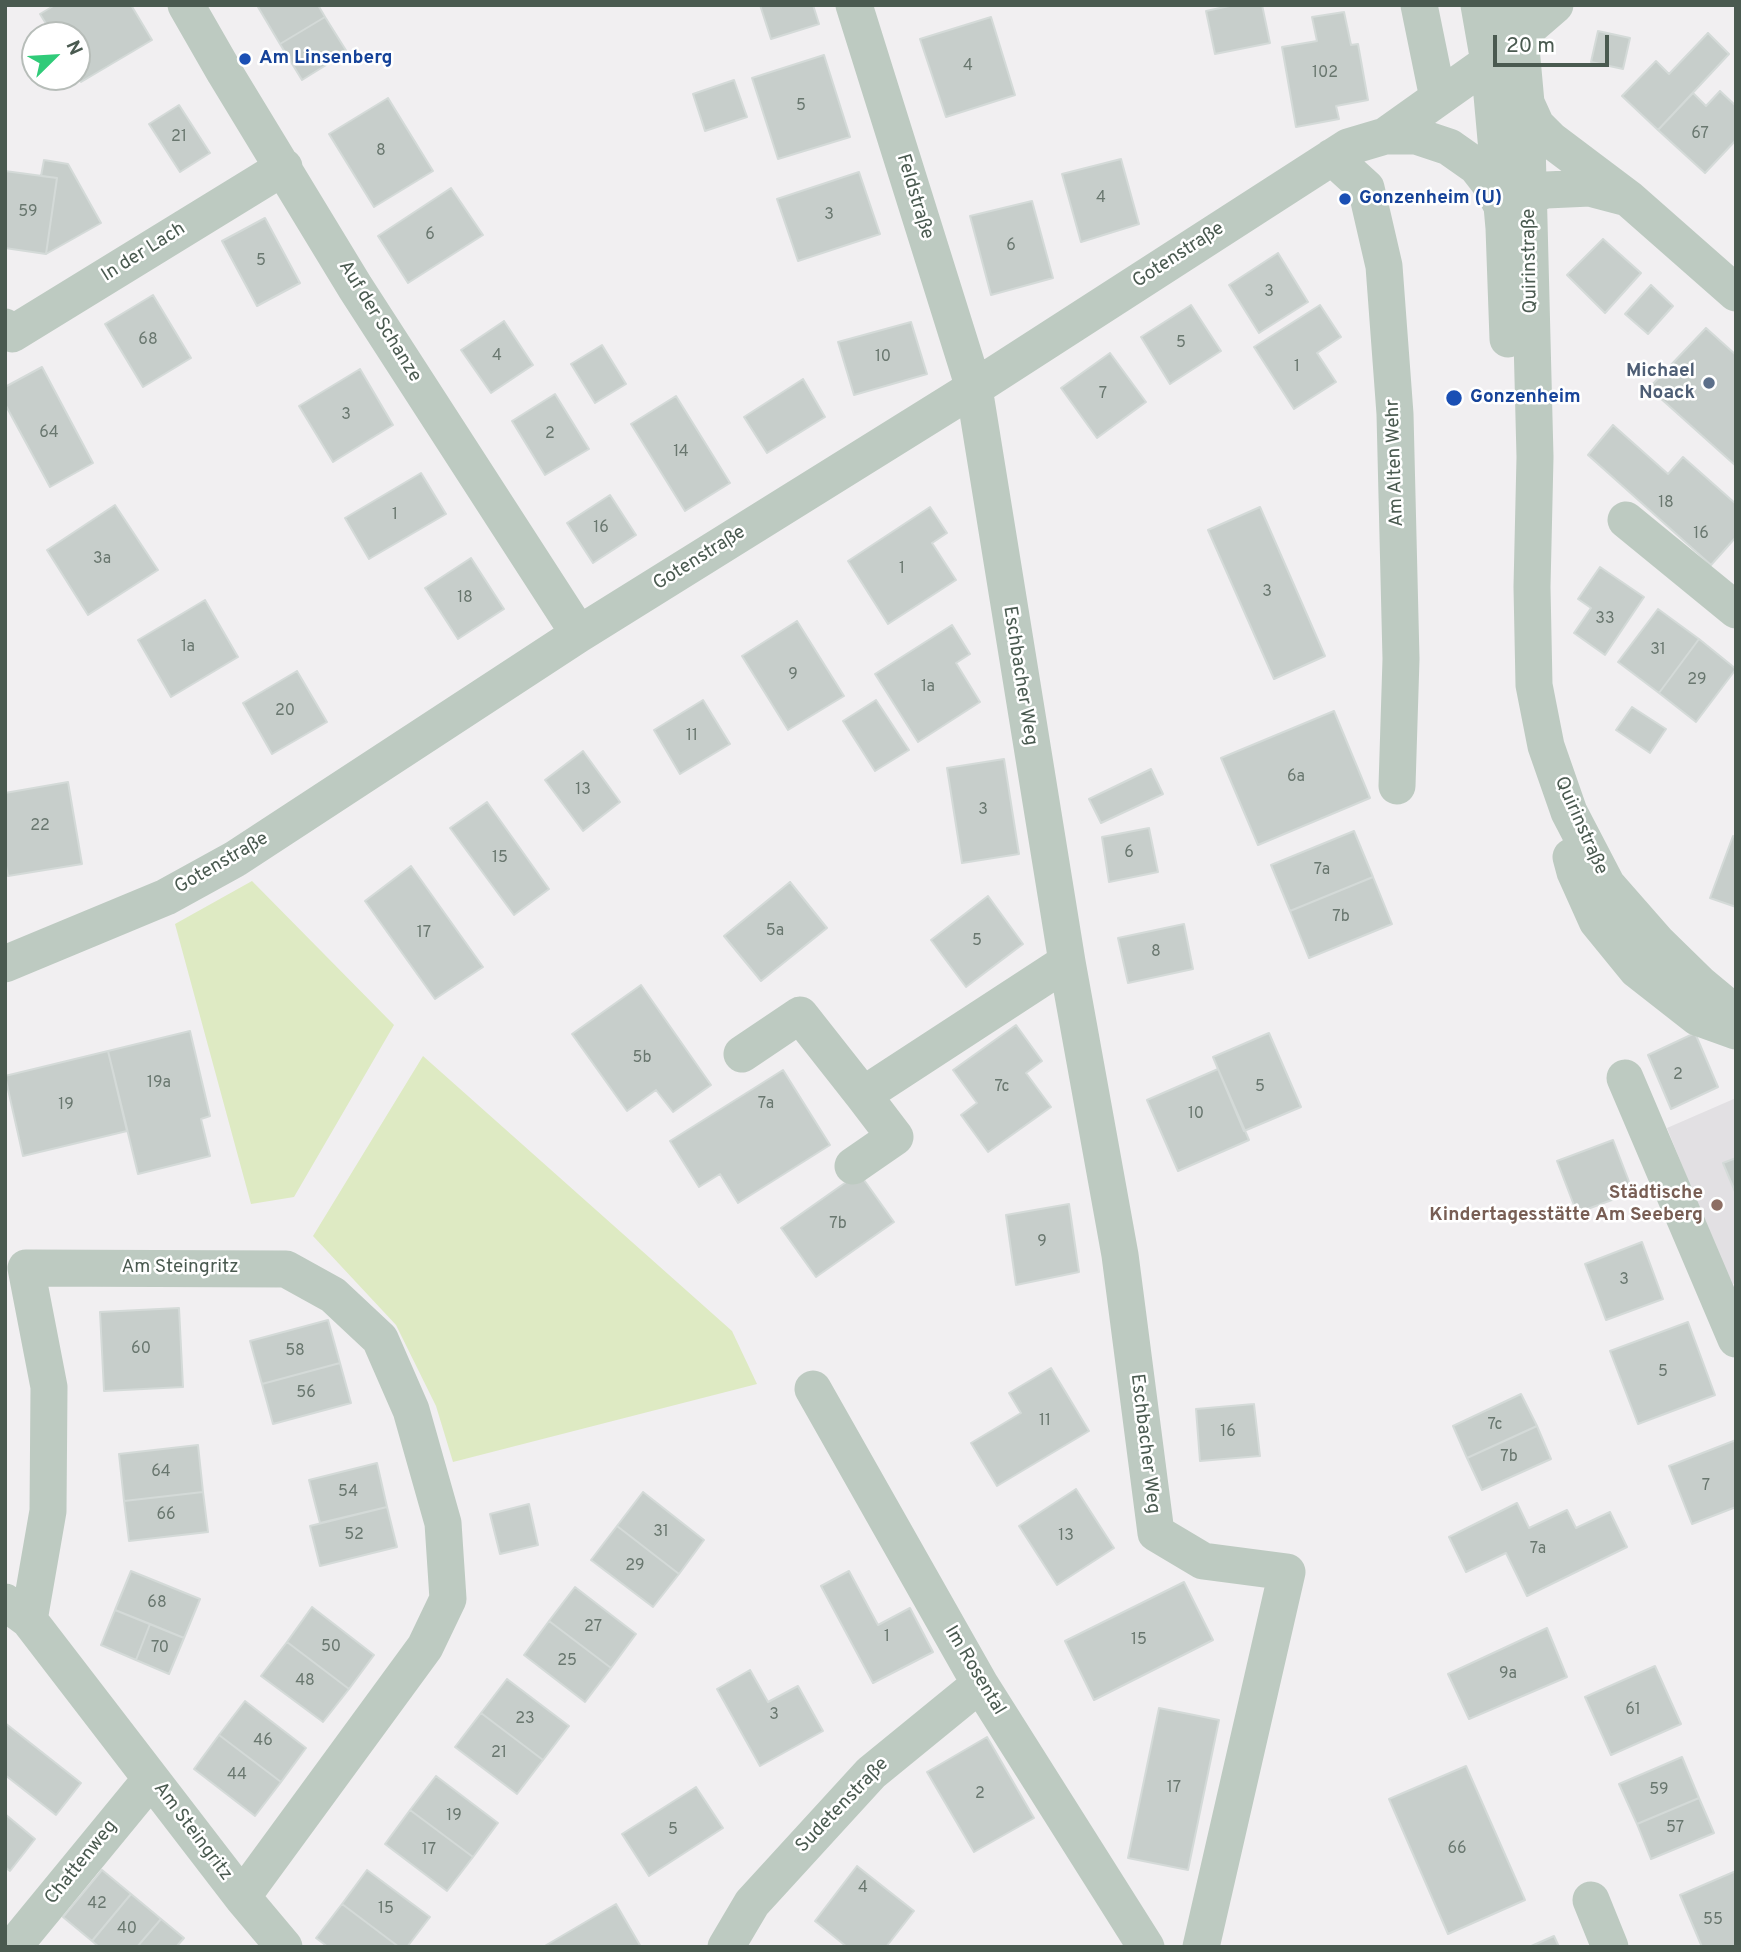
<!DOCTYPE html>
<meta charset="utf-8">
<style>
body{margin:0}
#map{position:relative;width:1741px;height:1952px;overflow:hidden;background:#f1eff1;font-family:Overpass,sans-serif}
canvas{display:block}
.frame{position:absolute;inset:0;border:7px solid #4a5a50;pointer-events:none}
.north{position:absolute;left:21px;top:21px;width:70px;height:70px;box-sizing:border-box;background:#fff;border:2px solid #b7bdb9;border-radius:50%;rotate:66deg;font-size:19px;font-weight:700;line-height:28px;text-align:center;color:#4a5a50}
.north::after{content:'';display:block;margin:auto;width:24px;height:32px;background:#30cb79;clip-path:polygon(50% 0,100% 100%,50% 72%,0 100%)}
.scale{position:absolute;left:1493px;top:35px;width:116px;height:32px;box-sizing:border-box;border:4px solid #4a5a50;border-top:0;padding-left:9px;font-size:21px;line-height:24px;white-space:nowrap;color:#4a5a50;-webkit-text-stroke:5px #fff;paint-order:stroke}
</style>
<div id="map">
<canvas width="1741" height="1952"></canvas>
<div class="frame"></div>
<div class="north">N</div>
<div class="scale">20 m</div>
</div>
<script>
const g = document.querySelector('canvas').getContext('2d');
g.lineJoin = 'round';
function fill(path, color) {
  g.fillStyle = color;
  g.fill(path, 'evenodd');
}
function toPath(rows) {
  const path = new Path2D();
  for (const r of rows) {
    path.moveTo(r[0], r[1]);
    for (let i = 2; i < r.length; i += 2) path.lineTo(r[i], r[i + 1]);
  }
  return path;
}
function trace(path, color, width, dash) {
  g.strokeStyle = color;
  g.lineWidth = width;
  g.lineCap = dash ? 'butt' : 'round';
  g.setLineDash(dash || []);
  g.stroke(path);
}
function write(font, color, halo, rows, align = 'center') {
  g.font = font + ' Overpass,sans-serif';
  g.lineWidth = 5;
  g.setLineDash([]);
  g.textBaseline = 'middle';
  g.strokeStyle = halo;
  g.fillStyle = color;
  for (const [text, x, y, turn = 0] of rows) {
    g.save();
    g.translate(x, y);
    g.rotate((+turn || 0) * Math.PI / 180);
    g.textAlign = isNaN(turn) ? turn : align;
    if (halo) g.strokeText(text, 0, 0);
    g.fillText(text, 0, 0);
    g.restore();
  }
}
fill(toPath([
 [1736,1098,1736,1283,1730,1285,1667,1128]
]), '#e2e0e3');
fill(toPath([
 [252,881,394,1025,294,1197,251,1204,175,924],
 [423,1056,732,1331,757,1384,453,1462,436,1406,396,1325,313,1236]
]), '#deeac3');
const building = toPath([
 [55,5,131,5,152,40,81,82,77,76,77,35,53,35,40,14,55,5],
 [261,5,318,5,325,17,280,44,258,7,261,5],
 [760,5,813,5,819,24,771,39,760,5],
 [1234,5,1262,5,1270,43,1215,54,1206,11,1234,5],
 [1344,12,1351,45,1358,44,1368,100,1336,106,1339,119,1296,127,1282,47,1317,41,1312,17,1344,12],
 [325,17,347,52,302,80,280,44,325,17],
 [991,17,1015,95,946,117,920,39,991,17],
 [1598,31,1630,38,1623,69,1591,62,1598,31],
 [1708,33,1729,54,1658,130,1622,96,1656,61,1669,74,1708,33],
 [824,55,850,137,778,159,752,78,824,55],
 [734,80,747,117,705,131,693,94,734,80],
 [1720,91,1736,106,1736,140,1705,173,1658,130,1693,93,1706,106,1720,91],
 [388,98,433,171,374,207,329,134,388,98],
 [179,105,210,153,180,172,149,124,179,105],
 [1121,159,1139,224,1081,242,1062,174,1121,159],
 [44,160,68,164,101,223,46,254,57,178,41,176,44,160],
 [5,171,57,178,46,254,5,248,5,171],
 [859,172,880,234,798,261,777,199,859,172],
 [451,188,483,235,408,283,378,236,451,188],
 [1032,201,1053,278,991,295,970,216,1032,201],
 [265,218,300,283,257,306,222,241,265,218],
 [1603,239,1641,273,1605,313,1567,275,1603,239],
 [1278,253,1308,302,1259,333,1229,285,1278,253],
 [1651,285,1673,306,1648,334,1625,314,1651,285],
 [153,295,191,358,143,387,105,324,153,295],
 [1191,305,1221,351,1170,384,1141,337,1191,305],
 [1320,305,1341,337,1317,353,1336,382,1294,409,1254,347,1320,305],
 [504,321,533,365,491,393,461,350,504,321],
 [911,322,927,374,854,395,838,342,911,322],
 [1706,328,1736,355,1736,466,1649,388,1706,328],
 [602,345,626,384,595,403,571,364,602,345],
 [1110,353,1146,402,1097,438,1061,388,1110,353],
 [42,367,93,463,50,487,5,404,5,387,42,367],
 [360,369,393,425,333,462,299,406,360,369],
 [803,379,825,417,767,453,744,417,803,379],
 [555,394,589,449,545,475,512,421,555,394],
 [676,396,730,483,685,511,631,424,676,396],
 [1613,425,1668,474,1683,457,1736,504,1736,537,1711,565,1588,455,1613,425],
 [421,473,446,514,369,559,345,518,421,473],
 [610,495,636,535,593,563,567,523,610,495],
 [115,505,158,570,88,615,47,550,115,505],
 [930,507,947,533,932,543,956,580,888,624,848,561,930,507],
 [1260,507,1325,656,1274,679,1208,530,1260,507],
 [471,558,504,609,458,639,425,588,471,558],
 [1600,567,1644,597,1605,655,1574,633,1591,608,1578,599,1600,567],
 [205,600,238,657,171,697,138,640,205,600],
 [1658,609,1699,639,1659,693,1618,662,1658,609],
 [797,621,844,696,788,730,742,656,797,621],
 [952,625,970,654,956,663,980,702,918,742,875,674,952,625],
 [1699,639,1736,669,1696,722,1659,693,1699,639],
 [297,671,327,722,272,754,243,703,297,671],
 [703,700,730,744,680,774,654,730,703,700],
 [876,700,909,750,875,771,843,721,876,700],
 [1632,707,1666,729,1650,753,1616,730,1632,707],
 [1334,711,1370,798,1258,845,1221,758,1334,711],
 [583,751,620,802,583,831,545,780,583,751],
 [1004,759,1019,854,962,863,947,768,1004,759],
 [1151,769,1163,794,1101,823,1089,799,1151,769],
 [68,782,82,864,8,876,5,861,5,793,68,782],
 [487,802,549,889,514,915,450,828,487,802],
 [1149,828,1158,872,1109,882,1102,837,1149,828],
 [1354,831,1373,877,1290,911,1271,865,1354,831],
 [1733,836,1736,837,1736,907,1710,898,1733,836],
 [411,866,483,967,435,999,365,901,411,866],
 [1373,877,1392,924,1309,958,1290,911,1373,877],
 [790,882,827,928,761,981,724,936,790,882],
 [988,896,1023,944,966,987,931,940,988,896],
 [1184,924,1193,969,1128,983,1118,938,1184,924],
 [641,985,711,1085,673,1112,656,1090,627,1111,572,1034,641,985],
 [1016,1025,1042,1061,1026,1073,1051,1107,988,1152,961,1115,977,1103,953,1070,1016,1025],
 [190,1031,210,1116,201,1119,210,1156,138,1174,108,1051,190,1031],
 [1269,1033,1301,1107,1244,1131,1213,1057,1269,1033],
 [1695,1033,1718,1087,1671,1109,1648,1055,1695,1033],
 [108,1051,127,1131,23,1156,5,1076,108,1051],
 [1218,1069,1249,1140,1178,1171,1147,1100,1218,1069],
 [783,1070,830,1145,738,1203,720,1174,699,1187,670,1141,783,1070],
 [1613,1140,1633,1192,1577,1213,1557,1161,1613,1140],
 [1736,1158,1736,1194,1723,1163,1736,1158],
 [859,1173,894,1222,816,1277,781,1228,859,1173],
 [1069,1204,1079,1272,1016,1285,1006,1215,1069,1204],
 [1642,1242,1663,1299,1606,1320,1585,1264,1642,1242],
 [179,1308,183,1387,104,1391,100,1312,179,1308],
 [328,1320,340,1363,262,1384,250,1341,328,1320],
 [1688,1322,1715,1395,1638,1424,1610,1351,1688,1322],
 [340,1363,351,1403,273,1424,262,1384,340,1363],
 [1051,1368,1089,1431,997,1486,971,1443,1021,1413,1009,1393,1051,1368],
 [1521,1394,1537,1426,1467,1458,1453,1426,1521,1394],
 [1254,1404,1260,1456,1200,1461,1196,1409,1254,1404],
 [1537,1426,1551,1459,1482,1490,1467,1458,1537,1426],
 [1736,1440,1736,1507,1692,1524,1669,1466,1736,1440],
 [198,1445,203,1492,124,1501,119,1454,198,1445],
 [377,1463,387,1507,320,1523,309,1480,377,1463],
 [1076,1489,1114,1548,1057,1585,1019,1526,1076,1489],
 [203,1492,208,1532,129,1541,124,1501,203,1492],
 [643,1492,704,1540,679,1574,617,1526,643,1492],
 [1517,1503,1529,1528,1567,1510,1576,1528,1610,1512,1627,1547,1527,1596,1506,1553,1466,1572,1449,1537,1517,1503],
 [529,1504,538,1545,500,1554,490,1514,529,1504],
 [387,1507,397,1547,320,1566,310,1526,387,1507],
 [617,1526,679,1574,653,1607,591,1560,617,1526],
 [131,1571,200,1599,184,1638,115,1610,131,1571],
 [849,1571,878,1625,910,1608,933,1652,873,1683,821,1586,849,1571],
 [1184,1582,1213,1640,1094,1700,1065,1641,1184,1582],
 [575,1587,636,1634,611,1668,549,1621,575,1587],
 [312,1607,374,1655,349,1689,287,1642,312,1607],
 [115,1610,150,1624,136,1660,101,1645,115,1610],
 [549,1621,611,1668,585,1702,524,1655,549,1621],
 [150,1624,184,1638,169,1674,136,1660,150,1624],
 [1547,1628,1567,1677,1469,1719,1448,1674,1547,1628],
 [287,1642,349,1689,323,1722,261,1676,287,1642],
 [1655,1666,1681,1724,1611,1755,1585,1697,1655,1666],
 [750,1670,768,1702,798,1686,823,1731,760,1766,717,1689,750,1670],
 [507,1679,569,1726,543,1760,481,1713,507,1679],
 [245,1701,306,1748,281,1782,219,1735,245,1701],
 [1159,1708,1219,1720,1188,1870,1128,1858,1159,1708],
 [481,1713,543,1760,517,1794,455,1747,481,1713],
 [5,1723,81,1783,56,1815,5,1775,5,1723],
 [219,1735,281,1782,255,1816,194,1769,219,1735],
 [987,1737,1034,1818,974,1852,927,1772,987,1737],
 [1682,1757,1699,1798,1637,1824,1619,1784,1682,1757],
 [1466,1766,1525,1900,1448,1934,1389,1799,1466,1766],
 [436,1776,498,1823,473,1857,410,1810,436,1776],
 [696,1787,723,1828,649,1876,622,1834,696,1787],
 [1699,1798,1714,1833,1651,1859,1637,1824,1699,1798],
 [410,1810,473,1857,447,1891,385,1844,410,1810],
 [5,1814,35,1839,10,1871,5,1867,5,1814],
 [857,1866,914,1911,886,1947,847,1947,815,1921,857,1866],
 [102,1870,131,1894,92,1941,63,1917,102,1870],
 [367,1870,430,1917,407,1947,399,1947,342,1904,367,1870],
 [1736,1871,1736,1947,1702,1947,1680,1895,1736,1871],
 [131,1894,161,1919,137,1947,99,1947,92,1941,131,1894],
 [342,1904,399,1947,328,1947,316,1938,342,1904],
 [616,1904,641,1947,543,1947,616,1904],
 [161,1919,184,1938,176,1947,137,1947,161,1919],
 [1554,1936,1559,1947,1529,1947,1554,1936]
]);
fill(building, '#c7cecb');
trace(building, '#d4dad8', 2);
trace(toPath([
 [186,5,225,73,355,287,579,634],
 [854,5,974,388,1067,962,1120,1255,1156,1533,1203,1561,1287,1572,1201,1947],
 [1419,5,1438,98],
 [1479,5,1489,62,1504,228,1508,339],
 [1512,5,1520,37,1526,103,1536,125,1551,140,1628,198,1736,293],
 [1526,103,1535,457,1532,587,1534,685,1546,746,1569,812,1607,885,1657,942,1700,984,1736,1014],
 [1385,136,1489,62,1555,5],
 [1332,157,1366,188,1384,266,1395,414,1401,659,1397,786],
 [5,327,12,334,284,167],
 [1626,520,1736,610],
 [1571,857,1575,872,1597,921,1637,970,1697,1017,1736,1031],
 [5,964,166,897,235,859,579,634,974,388,1348,147,1385,136,1416,136,1449,147,1476,166,1490,184,1501,204,1546,190,1590,188,1628,198],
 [742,1054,800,1015,863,1095,1067,962],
 [1625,1078,1736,1339],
 [853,1166,895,1137,863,1095],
 [813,1389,980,1684,1146,1947],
 [5,1602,29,1620,242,1897,284,1947],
 [29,1620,48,1511,49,1387,26,1268,286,1269,333,1295,380,1339,411,1410,443,1523,448,1599,425,1647,242,1897],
 [1591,1900,1610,1947],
 [13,1947,151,1779],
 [726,1947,752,1903,871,1773,980,1684]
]), '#bdcac1', 37);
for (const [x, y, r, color] of [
 [245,59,7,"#1a4fb4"],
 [1345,199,7,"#1a4fb4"],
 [1709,383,7,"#5c6f8a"],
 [1454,398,9,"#1a4fb4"],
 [1717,1205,7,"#8d6e63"]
]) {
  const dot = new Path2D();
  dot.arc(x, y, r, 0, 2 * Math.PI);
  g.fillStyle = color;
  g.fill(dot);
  trace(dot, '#fff', 2.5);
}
write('16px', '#69776f', null, [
 ["4",968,67],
 ["102",1325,74],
 ["5",801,107],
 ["67",1700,135],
 ["21",179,138],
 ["8",381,152],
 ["4",1101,199],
 ["59",28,213],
 ["3",829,216],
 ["6",430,236],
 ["6",1011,247],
 ["5",261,262],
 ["3",1269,293],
 ["68",148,341],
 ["5",1181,344],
 ["4",497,357],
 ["10",883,358],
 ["1",1297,368],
 ["7",1103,395],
 ["3",346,416],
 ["64",49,434],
 ["2",550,435],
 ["14",681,453],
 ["18",1666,504],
 ["1",395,516],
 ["16",601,529],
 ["16",1701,535],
 ["3a",102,560],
 ["1",902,570],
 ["3",1267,593],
 ["18",465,599],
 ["33",1605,620],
 ["1a",188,648],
 ["31",1658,651],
 ["9",793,676],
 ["29",1697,681],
 ["1a",928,688],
 ["20",285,712],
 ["11",692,737],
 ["6a",1296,778],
 ["13",583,791],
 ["3",983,811],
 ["22",40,827],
 ["6",1129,854],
 ["15",500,859],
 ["7a",1322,871],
 ["7b",1341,918],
 ["5a",775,932],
 ["17",424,934],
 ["5",977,942],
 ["8",1156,953],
 ["5b",642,1059],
 ["2",1678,1076],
 ["19a",159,1084],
 ["7c",1002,1088],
 ["5",1260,1088],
 ["7a",766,1105],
 ["19",66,1106],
 ["10",1196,1115],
 ["7b",838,1225],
 ["9",1042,1243],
 ["3",1624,1281],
 ["60",141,1350],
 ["58",295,1352],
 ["5",1663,1373],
 ["56",306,1394],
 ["11",1045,1422],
 ["7c",1495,1426],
 ["16",1228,1433],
 ["7b",1509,1458],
 ["64",161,1473],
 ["7",1706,1487],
 ["54",348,1493],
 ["66",166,1516],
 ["31",661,1533],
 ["52",354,1536],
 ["13",1066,1537],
 ["7a",1538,1550],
 ["29",635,1567],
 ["68",157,1604],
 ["27",593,1628],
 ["1",887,1638],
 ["15",1139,1641],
 ["50",331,1648],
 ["70",160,1649],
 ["25",567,1662],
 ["9a",1508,1675],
 ["48",305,1682],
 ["61",1633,1711],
 ["3",774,1716],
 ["23",525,1720],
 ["46",263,1742],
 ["21",499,1754],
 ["44",237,1776],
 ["17",1174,1789],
 ["59",1659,1791],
 ["2",980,1795],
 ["19",454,1817],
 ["57",1675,1829],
 ["5",673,1831],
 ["66",1457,1850],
 ["17",429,1851],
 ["4",863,1889],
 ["42",97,1905],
 ["15",386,1910],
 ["55",1713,1921],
 ["40",127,1930]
]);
write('bold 19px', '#164399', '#fff', [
 ["Am Linsenberg",259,59],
 ["Gonzenheim (U)",1359,199],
 ["Gonzenheim",1470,398]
], 'left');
write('19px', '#4a5a50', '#fff', [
 ["Feldstraße",914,197,73],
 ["In der Lach",144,253,-32],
 ["Gotenstraße",1179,256,-33],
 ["Quirinstraße",1531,261,-91],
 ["Auf der Schanze",379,322,58],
 ["Am Alten Wehr",1396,463,-92],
 ["Gotenstraße",700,559,-32],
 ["Eschbacher Weg",1019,676,81],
 ["Quirinstraße",1580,826,66],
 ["Gotenstraße",222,864,-30],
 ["Am Steingritz",180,1268],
 ["Eschbacher Weg",1144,1444,83],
 ["Im Rosental",974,1671,59],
 ["Sudetenstraße",843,1806,-46],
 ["Am Steingritz",192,1832,53],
 ["Chattenweg",82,1863,-51]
]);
write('bold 19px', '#4e5e75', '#fff', [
 ["Michael",1695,372],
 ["Noack",1695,394]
], 'right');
write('bold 19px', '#785e54', '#fff', [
 ["Städtische",1703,1194],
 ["Kindertagesstätte Am Seeberg",1703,1216]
], 'right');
</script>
